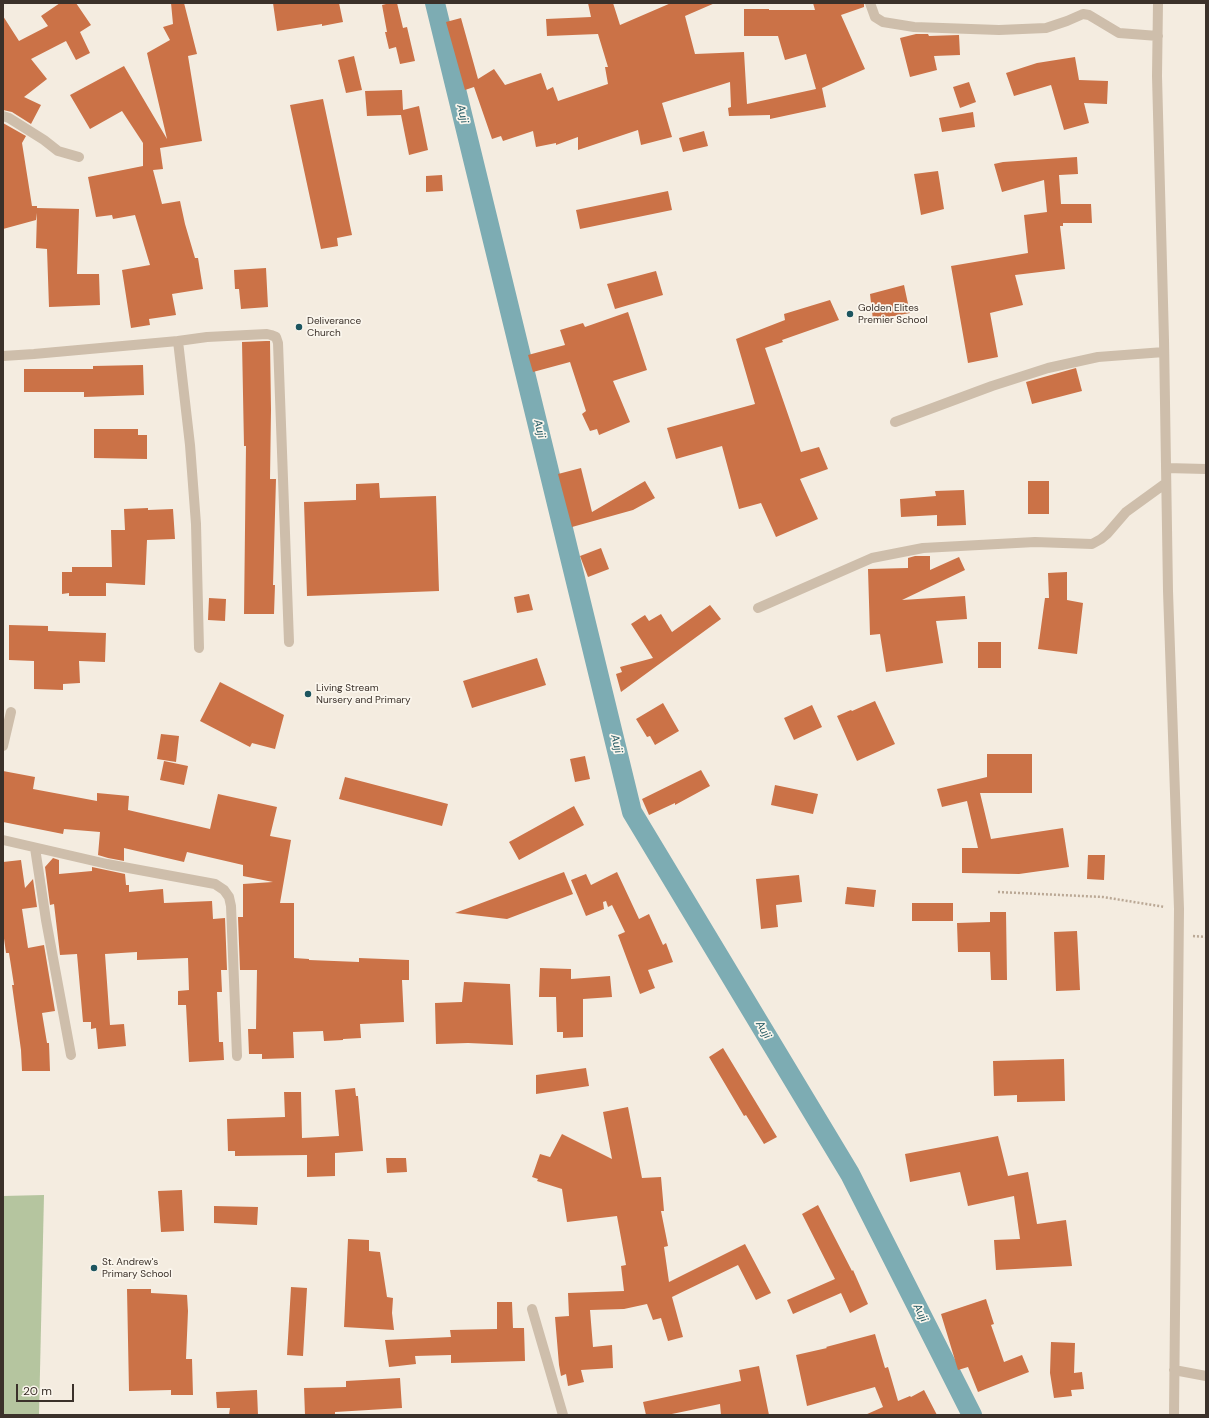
<!DOCTYPE html>
<style>
body{margin:0}
#map{position:relative;width:1209px;height:1418px;overflow:hidden;background:#f4ece0;font-family:"DM Sans",sans-serif}
canvas{display:block}
.frame{position:absolute;inset:0;border:4px solid #3b312a;pointer-events:none}
.scale{position:absolute;left:16px;top:1384px;width:58px;height:18px;box-sizing:border-box;border:2px solid #3b312a;border-top:0;padding-left:5px;font-size:12px;line-height:14px;white-space:nowrap;color:#3b312a;-webkit-text-stroke:3px #fbf6ed;paint-order:stroke}
</style>
<div id="map">
<canvas width="1209" height="1418"></canvas>
<div class="frame"></div>
<div class="scale">20 m</div>
</div>
<script>
const g = document.querySelector('canvas').getContext('2d');
g.lineJoin = 'round';
function fill(path, color) {
  g.fillStyle = color;
  g.fill(path, 'evenodd');
}
function toPath(rows) {
  const path = new Path2D();
  for (const r of rows) {
    path.moveTo(r[0], r[1]);
    for (let i = 2; i < r.length; i += 2) path.lineTo(r[i], r[i + 1]);
  }
  return path;
}
function trace(path, color, width, dash) {
  g.strokeStyle = color;
  g.lineWidth = width;
  g.lineCap = dash ? 'butt' : 'round';
  g.setLineDash(dash || []);
  g.stroke(path);
}
function write(font, color, halo, rows, align = 'center') {
  g.font = font + ' "DM Sans",sans-serif';
  g.lineWidth = 3.5;
  g.setLineDash([]);
  g.textBaseline = 'middle';
  g.strokeStyle = halo;
  g.fillStyle = color;
  for (const [text, x, y, turn = 0] of rows) {
    g.save();
    g.translate(x, y);
    g.rotate((+turn || 0) * Math.PI / 180);
    g.textAlign = isNaN(turn) ? turn : align;
    if (halo) g.strokeText(text, 0, 0);
    g.fillText(text, 0, 0);
    g.restore();
  }
}
fill(toPath([
 [44,1195,39,1415,3,1415,3,1196]
]), '#b5c59f');
trace(toPath([
 [435,3,632,812,850,1174,972,1415]
]), '#7dacb3', 20);
fill(toPath([
 [60,3,76,3,91,25,80,32,90,53,76,60,66,41,31,59,47,79,24,97,41,105,31,124,12,112,3,110,3,16,19,41,48,26,41,16],
 [171,3,184,3,197,54,188,56,202,141,160,148,163,169,153,170,162,204,180,201,185,224,195,258,198,258,203,289,172,294,176,315,149,319,150,325,131,328,122,270,150,265,135,215,113,219,112,215,96,217,88,177,143,166,143,143,122,111,90,129,70,95,124,66,167,139,147,53,170,40,163,27,173,24],
 [273,3,339,3,343,22,322,26,322,24,277,31],
 [390,3,397,3,403,28,407,27,415,61,400,64,396,47,389,49,385,32,387,32,382,5],
 [588,3,613,3,620,25,671,3,715,3,685,16,695,54,744,52,747,104,816,89,806,54,785,60,778,36,744,36,744,9,769,9,769,10,815,10,813,3,864,3,864,7,841,15,865,69,822,88,826,107,770,119,770,115,729,116,728,108,731,107,730,82,662,103,672,137,641,145,638,130,578,150,578,137,556,145,556,143,536,147,533,131,503,141,501,136,492,139,474,87,465,90,446,22,461,18,478,79,494,69,505,85,541,73,547,90,553,87,558,101,608,84,605,67,608,67,598,34,547,36,546,19,591,17],
 [916,34,928,34,929,36,959,35,960,55,934,56,937,70,910,77,900,38],
 [354,56,362,90,346,93,338,60],
 [1075,57,1079,80,1108,81,1107,104,1084,103,1089,123,1064,130,1051,85,1014,96,1006,73,1037,63],
 [969,82,976,102,960,108,953,87],
 [402,90,403,110,419,106,428,150,409,155,401,115,367,116,365,91],
 [323,99,352,235,337,238,338,246,321,249,290,105],
 [973,112,975,127,942,132,939,118],
 [3,123,26,136,22,143,32,206,37,206,37,208,79,209,77,274,99,274,100,305,49,307,47,249,36,248,37,213,36,220,3,229],
 [704,131,708,146,683,152,679,138],
 [1077,157,1078,174,1059,175,1061,204,1091,204,1092,223,1063,223,1063,226,1060,226,1065,269,1015,275,1023,305,990,313,998,357,968,363,951,266,1028,253,1024,215,1047,212,1044,180,1002,192,994,164,1003,162],
 [938,171,944,209,921,215,914,174],
 [442,175,443,191,426,192,426,176],
 [668,191,672,210,580,229,576,210],
 [266,268,268,307,241,309,239,289,235,289,234,270],
 [656,271,663,295,615,309,607,284],
 [904,285,910,313,873,320,870,294],
 [830,300,839,320,782,340,783,342,765,348,801,452,819,447,828,469,800,479,818,519,776,537,761,503,739,509,722,446,676,459,667,428,755,404,736,339,785,320,784,314],
 [628,312,647,370,613,381,630,422,599,435,597,429,590,431,582,414,586,411,570,362,533,372,528,355,565,345,560,330,583,323,585,327],
 [266,341,270,341,271,410,270,479,276,479,273,585,275,585,274,614,244,614,246,446,244,446,242,342],
 [143,365,144,395,84,397,84,392,24,392,24,369,93,369,93,366],
 [1076,368,1082,391,1032,404,1026,382],
 [94,429,138,429,138,435,147,435,147,459,94,458],
 [581,468,592,512,645,481,655,498,633,510,572,527,558,474],
 [1028,481,1049,481,1049,514,1028,514],
 [379,483,380,498,436,496,439,591,307,596,304,502,356,500,356,484],
 [964,490,966,525,937,526,937,515,901,517,900,499,936,496,935,491],
 [148,508,148,510,173,509,175,539,147,540,145,585,106,583,106,596,69,596,69,593,62,594,62,572,72,572,72,567,112,567,111,530,125,530,124,509],
 [601,548,609,569,588,577,580,556],
 [915,556,930,556,930,570,959,557,965,570,902,600,965,596,967,619,936,621,943,663,886,672,880,634,870,635,868,569,908,568,908,558],
 [1067,572,1067,600,1083,603,1077,654,1038,649,1045,598,1049,598,1048,573],
 [529,594,533,610,517,613,514,597],
 [209,598,226,599,225,621,208,620],
 [710,605,721,619,621,692,616,674,622,672,620,667,653,658,631,624,645,615,649,621,661,614,672,632],
 [9,625,48,626,48,631,106,633,105,662,79,661,80,683,63,684,63,690,34,689,34,661,9,660],
 [978,642,1001,642,1001,668,978,668],
 [537,658,546,685,472,708,463,681],
 [220,682,284,715,275,749,252,743,250,747,200,721],
 [875,701,895,744,857,761,837,716,851,710,852,711],
 [663,703,679,731,655,745,650,736,647,737,636,719],
 [812,705,822,727,794,740,784,718],
 [161,734,179,736,176,762,157,759],
 [987,754,1032,754,1032,793,980,793,991,839,1063,828,1069,867,1019,874,962,873,962,848,978,848,967,801,942,807,937,789,987,777],
 [585,756,590,779,575,782,570,759],
 [164,761,188,766,184,785,160,780],
 [701,770,710,786,675,805,675,803,649,815,642,799],
 [3,771,35,777,33,789,97,801,97,793,129,796,128,810,210,829,218,794,277,807,270,836,291,840,280,903,294,903,294,958,309,959,309,960,359,962,359,958,409,960,409,980,402,980,404,1022,360,1024,361,1038,343,1039,343,1040,324,1041,323,1031,293,1032,294,1058,262,1059,262,1054,249,1054,248,1029,256,1029,257,970,240,970,238,917,243,917,243,884,273,882,243,876,243,865,187,852,184,862,124,848,124,861,108,858,98,855,100,832,64,829,63,834,3,822],
 [345,777,448,804,442,826,339,799],
 [775,785,818,794,813,814,771,805],
 [574,806,584,825,519,860,509,842],
 [1088,855,1105,855,1104,880,1087,879],
 [53,858,59,860,59,874,92,871,92,867,125,874,126,885,129,885,129,892,163,889,164,903,212,901,213,919,225,918,227,970,221,970,222,992,217,992,219,1042,223,1042,224,1060,189,1062,186,1005,178,1005,178,991,189,990,188,958,137,960,137,952,105,954,110,1025,124,1024,126,1046,98,1049,96,1028,91,1029,91,1022,83,1022,77,954,60,955,54,904,50,905,45,867],
 [21,860,25,888,33,879,37,907,22,909,28,948,44,945,55,1011,42,1013,47,1043,49,1043,50,1071,22,1071,21,1050,12,985,14,985,9,953,6,953,3,931,3,862],
 [564,872,573,894,507,919,455,913],
 [617,872,639,919,649,914,663,945,666,943,673,962,648,970,655,988,640,994,618,935,625,932,612,905,608,907,606,901,603,902,604,909,586,916,571,880,586,874,591,885],
 [799,875,802,902,776,905,778,927,761,929,756,879],
 [847,887,876,890,874,907,845,904],
 [912,903,953,903,953,921,912,921],
 [990,912,1006,912,1007,980,991,980,990,952,958,952,957,923,990,922],
 [1077,931,1080,990,1056,991,1054,932],
 [540,968,571,969,571,979,610,976,612,997,583,999,583,1037,563,1038,563,1032,557,1032,556,997,539,997],
 [464,982,510,984,513,1045,468,1043,436,1044,435,1003,462,1002],
 [723,1048,777,1137,764,1144,746,1115,744,1116,709,1057],
 [1064,1059,1065,1101,1017,1102,1017,1095,994,1096,993,1061],
 [586,1068,589,1086,536,1094,536,1075],
 [355,1088,356,1096,358,1096,363,1151,335,1153,335,1176,307,1177,307,1155,235,1156,235,1151,228,1151,227,1119,285,1117,284,1092,301,1092,302,1138,339,1136,335,1090],
 [628,1107,642,1178,661,1177,664,1211,661,1211,668,1246,664,1247,669,1282,745,1244,771,1293,756,1300,738,1265,672,1297,683,1337,668,1341,661,1318,653,1320,647,1304,624,1309,590,1310,593,1347,612,1345,613,1368,581,1370,584,1382,568,1386,566,1374,561,1376,559,1365,555,1317,569,1316,568,1293,624,1291,621,1266,626,1265,617,1216,567,1222,562,1189,537,1181,538,1179,532,1177,540,1154,550,1157,562,1134,612,1159,603,1112],
 [998,1136,1008,1176,1028,1172,1037,1224,1066,1220,1072,1266,996,1270,994,1240,1020,1239,1014,1196,968,1206,960,1172,910,1182,905,1154],
 [386,1158,406,1158,407,1172,387,1173],
 [182,1190,184,1231,161,1232,158,1191],
 [818,1205,852,1271,853,1270,868,1304,850,1313,841,1293,793,1314,787,1300,835,1279,802,1214],
 [214,1206,258,1207,257,1225,214,1223],
 [348,1239,369,1240,369,1251,380,1252,387,1297,393,1298,392,1313,394,1330,344,1327],
 [291,1287,307,1288,303,1356,287,1355],
 [127,1289,151,1289,151,1293,187,1295,188,1311,186,1359,192,1359,193,1395,171,1395,171,1390,129,1391],
 [986,1299,994,1324,991,1325,1004,1362,1022,1355,1029,1372,978,1392,968,1367,958,1370,941,1314],
 [497,1302,512,1302,513,1328,524,1328,525,1361,451,1363,451,1355,415,1356,416,1364,389,1367,385,1340,451,1337,450,1330,497,1329],
 [875,1334,885,1368,888,1367,898,1401,910,1396,911,1397,924,1390,937,1415,865,1415,883,1407,875,1387,807,1406,796,1355,827,1348,826,1347],
 [1051,1342,1075,1343,1074,1373,1082,1372,1084,1389,1071,1390,1072,1396,1054,1398,1050,1373],
 [759,1366,769,1415,721,1415,720,1404,667,1415,646,1415,643,1402,741,1381,739,1370],
 [400,1378,402,1408,335,1412,335,1415,305,1415,304,1388,346,1387,346,1381],
 [257,1390,258,1415,229,1415,230,1408,217,1408,216,1392]
]), '#cb7247');
trace(toPath([
 [998,892,1103,897,1165,907],
 [1193,936,1206,937]
]), '#baa895', 2.5, [2, 2]);
trace(toPath([
 [870,3,875,17,883,22,914,27,999,30,1046,28,1067,21,1083,14,1089,15,1119,33,1158,36],
 [1158,3,1157,76,1164,340,1168,591,1179,909,1174,1415],
 [3,116,9,118,44,140,58,151,79,157],
 [178,341,207,337,267,334,271,335,276,337,278,343,289,642],
 [3,356,34,354,178,341,190,445,196,524,199,648],
 [895,422,992,386,1048,368,1098,357,1164,352],
 [1166,468,1206,469],
 [758,608,872,558,923,548,1035,542,1092,544,1101,539,1107,534,1126,512,1166,483],
 [3,746,11,712],
 [3,840,107,864,215,884,224,890,229,897,231,906,237,1056],
 [35,848,46,920,71,1055],
 [532,1309,563,1415],
 [1174,1370,1206,1376]
]), '#cebeab', 10);
for (const [x, y, r, color] of [
 [850,314,4,"#1d555f"],
 [299,327,4,"#1d555f"],
 [308,694,4,"#1d555f"],
 [94,1268,4,"#1d555f"]
]) {
  const dot = new Path2D();
  dot.arc(x, y, r, 0, 2 * Math.PI);
  g.fillStyle = color;
  g.fill(dot);
  trace(dot, '#fbf6ed', 1.5);
}
write('10px', '#3b312a', '#fbf6ed', [
 ["Golden Elites",858,308],
 ["Premier School",858,320],
 ["Deliverance",307,321],
 ["Church",307,333],
 ["Living Stream",316,688],
 ["Nursery and Primary",316,700],
 ["St. Andrew's",102,1262],
 ["Primary School",102,1274]
], 'left');
write('italic 11px', '#1d555f', '#fbf6ed', [
 ["Auji",462,114,76],
 ["Auji",539,429,76],
 ["Auji",616,744,76],
 ["Auji",763,1030,59],
 ["Auji",920,1313,63]
]);
</script>
